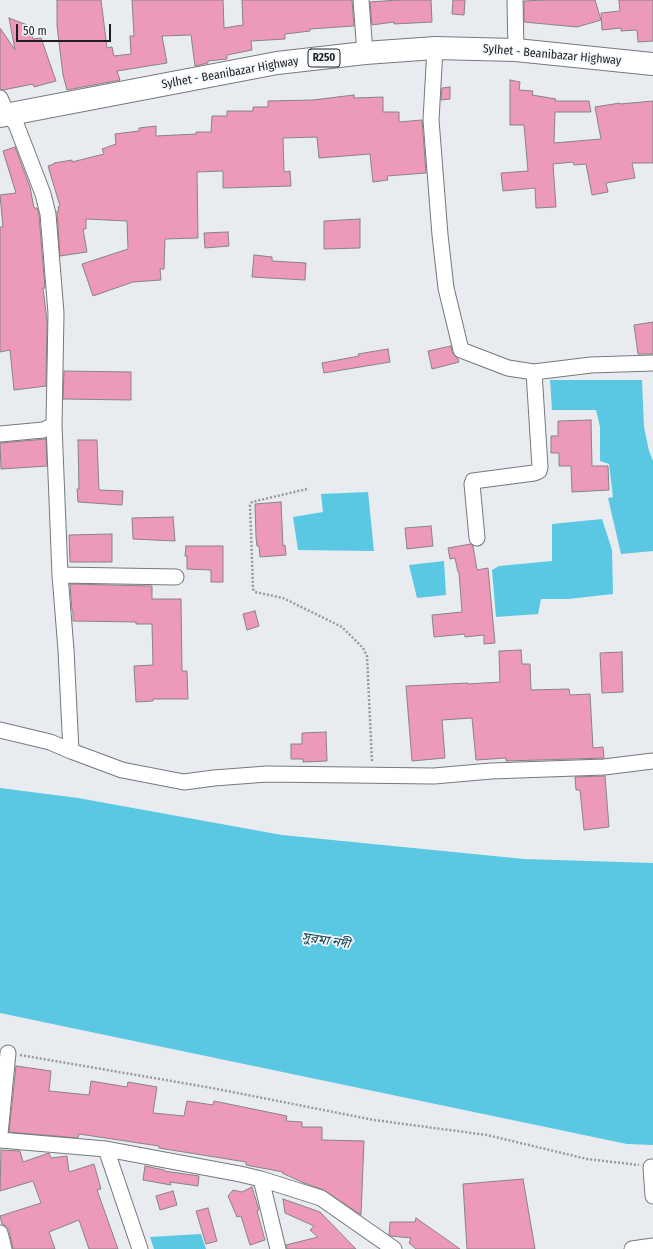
<!DOCTYPE html>
<meta charset="utf-8">
<style>
body{margin:0}
#map{position:relative;width:653px;height:1249px;overflow:hidden;background:#e8ebf0;font-family:"Fira Sans Condensed",sans-serif}
canvas{display:block}
.scale{position:absolute;left:16px;top:24px;width:95px;height:18px;box-sizing:border-box;border:2px solid #1d1e20;border-top:0;padding-left:5px;font-size:12px;line-height:14px;white-space:nowrap;color:#1d1e20;-webkit-text-stroke:3px #f5f8fd;paint-order:stroke}
</style>
<div id="map">
<canvas width="653" height="1249"></canvas>
<div class="scale">50 m</div>
</div>
<script>
const g = document.querySelector('canvas').getContext('2d');
g.lineJoin = 'round';
function fill(path, color) {
  g.fillStyle = color;
  g.fill(path, 'evenodd');
}
function toPath(rows) {
  const path = new Path2D();
  for (const r of rows) {
    path.moveTo(r[0], r[1]);
    for (let i = 2; i < r.length; i += 2) path.lineTo(r[i], r[i + 1]);
  }
  return path;
}
function trace(path, color, width, dash) {
  g.strokeStyle = color;
  g.lineWidth = width;
  g.lineCap = dash ? 'butt' : 'round';
  g.setLineDash(dash || []);
  g.stroke(path);
}
function write(font, color, halo, rows, align = 'center') {
  g.font = font + ' "Fira Sans Condensed","Noto Sans Bengali",sans-serif';
  g.lineWidth = 3.5;
  g.setLineDash([]);
  g.textBaseline = 'middle';
  g.strokeStyle = halo;
  g.fillStyle = color;
  for (const [text, x, y, turn = 0] of rows) {
    g.save();
    g.translate(x, y);
    g.rotate((+turn || 0) * Math.PI / 180);
    g.textAlign = isNaN(turn) ? turn : align;
    if (halo) g.strokeText(text, 0, 0);
    g.fillText(text, 0, 0);
    g.restore();
  }
}
fill(toPath([
 [550,380,642,380,644,427,649,451,653,461,653,551,621,554,608,498,613,497,609,464,600,461,600,427,596,410,552,410],
 [368,492,374,551,298,550,293,517,323,512,321,494],
 [602,519,612,550,613,594,568,599,541,599,538,614,496,617,492,570,499,566,552,561,552,524],
 [444,561,446,595,417,598,409,565],
 [0,788,78,798,282,835,524,859,653,863,653,1145,627,1144,0,1013],
 [201,1234,206,1249,154,1249,150,1237]
]), '#5ac8e3');
const building = toPath([
 [57,0,101,0,107,48,112,47,114,56,131,54,130,36,134,36,132,0,223,0,224,28,243,25,242,0,352,0,354,26,310,29,310,31,285,34,285,39,251,41,252,50,227,55,227,59,208,61,208,63,195,66,191,35,162,36,167,63,117,71,120,80,67,90,63,75,57,26,57,0],
 [397,0,431,0,432,22,394,24,394,22,372,25,370,2,397,0],
 [453,0,465,0,464,15,452,14,453,0],
 [544,0,595,0,601,20,577,27,524,22,524,1,544,0],
 [619,0,653,0,653,41,638,42,637,30,621,31,621,28,602,30,601,13,620,11,619,0],
 [9,18,30,26,33,39,41,38,56,81,34,87,33,84,3,90,0,89,0,28,15,50,9,18],
 [510,80,520,82,519,90,533,91,532,95,556,99,555,101,589,101,591,112,555,112,554,143,601,139,595,107,620,103,620,104,653,101,653,163,632,163,635,178,606,183,608,192,592,195,586,164,574,165,573,162,553,164,556,207,536,208,535,188,503,191,501,173,528,171,524,125,510,125,510,80],
 [450,87,450,99,441,100,442,88,450,87],
 [354,95,354,98,383,97,383,112,399,112,399,122,422,120,426,173,387,176,388,180,373,182,370,154,319,158,317,137,283,138,284,172,290,171,291,186,223,188,223,171,197,172,198,238,165,239,164,269,160,269,161,280,133,282,93,296,82,264,128,249,127,221,86,219,86,229,83,229,87,252,60,256,57,211,59,211,58,207,60,206,48,166,54,164,54,163,72,160,72,162,104,154,102,149,116,144,115,134,139,131,139,128,156,126,156,136,196,134,196,132,211,132,212,116,227,116,227,111,253,111,253,107,268,107,268,101,313,100,354,95],
 [15,147,30,187,34,208,37,208,39,215,45,288,43,288,47,321,46,386,14,390,10,350,0,352,0,227,3,227,0,195,16,193,3,151,15,147],
 [360,219,360,248,324,249,324,221,360,219],
 [228,232,229,246,205,248,204,233,228,232],
 [254,255,272,257,272,261,306,263,305,280,252,277,254,255],
 [653,322,653,354,638,354,634,325,653,322],
 [451,346,452,352,455,356,458,359,459,362,432,369,428,351,451,346],
 [388,349,390,362,324,373,322,363,359,356,358,354,388,349],
 [64,371,131,372,131,400,63,399,64,371],
 [591,420,592,466,608,466,609,490,572,492,571,466,559,466,559,453,551,453,551,436,558,436,558,421,591,420],
 [46,439,47,466,1,469,0,443,46,439],
 [78,440,97,440,99,490,123,491,122,505,78,502,77,489,79,489,78,440],
 [281,502,283,546,285,545,286,555,260,557,259,546,257,546,256,537,255,504,281,502],
 [173,517,175,541,133,539,132,518,173,517],
 [431,526,433,546,407,549,405,528,431,526],
 [112,534,112,562,70,562,69,535,112,534],
 [471,544,473,546,477,570,488,568,495,643,484,644,484,635,465,637,465,634,434,637,432,615,462,612,459,572,458,572,455,558,450,559,448,548,471,544],
 [186,546,223,546,223,582,211,582,211,570,187,569,187,556,185,556,186,546],
 [70,584,152,586,152,599,181,599,182,671,187,671,188,699,153,699,153,701,136,702,134,666,153,665,152,624,136,624,136,622,73,621,73,611,72,611,70,584],
 [255,611,259,626,247,630,243,614,255,611],
 [521,650,522,664,530,664,531,690,569,689,570,695,590,694,593,748,603,747,604,758,506,761,506,758,476,760,472,718,442,720,445,758,412,761,406,686,468,683,468,684,500,682,499,651,521,650],
 [622,652,623,692,602,693,600,653,622,652],
 [326,732,327,761,303,762,303,759,291,759,291,744,302,744,302,733,326,732],
 [605,776,609,827,584,830,580,790,576,790,575,777,605,776],
 [16,1066,51,1071,49,1091,89,1095,91,1081,127,1087,128,1082,157,1087,153,1113,184,1116,187,1101,213,1105,214,1101,287,1116,286,1121,302,1122,302,1127,322,1127,322,1140,364,1141,361,1215,324,1190,304,1183,282,1173,283,1172,246,1165,246,1162,159,1148,159,1146,79,1134,78,1138,9,1132,16,1066],
 [1,1150,20,1151,23,1162,49,1153,51,1158,67,1156,69,1172,94,1164,101,1189,97,1190,118,1249,89,1249,79,1220,49,1232,55,1249,13,1249,9,1230,6,1226,2,1224,0,1216,41,1203,33,1181,0,1191,1,1150],
 [145,1166,164,1170,164,1171,199,1176,198,1186,170,1182,171,1185,143,1180,145,1166],
 [523,1179,535,1249,467,1249,463,1184,523,1179],
 [252,1187,259,1210,257,1211,265,1240,250,1245,241,1216,237,1217,228,1196,233,1190,242,1192,252,1187],
 [173,1191,177,1205,160,1210,156,1196,173,1191],
 [283,1199,320,1212,356,1249,287,1249,286,1245,318,1237,310,1230,314,1226,285,1213,283,1199],
 [208,1208,217,1241,206,1244,196,1211,208,1208],
 [416,1218,460,1249,416,1249,409,1243,411,1238,391,1236,389,1235,390,1222,415,1222,416,1218]
]);
fill(building, '#ed99b9');
trace(building, '#898385', 1);
const minor = toPath([
 [361,0,365,53],
 [515,0,516,50],
 [435,48,431,120,440,235,446,288,461,350,508,368,534,372,591,365,653,363],
 [0,98,7,114,16,124,43,194,48,214,56,313,54,425,43,430,0,434],
 [54,425,60,575,66,650,71,751,122,770,184,782,214,778,267,774,434,776,491,771,604,767,653,761],
 [477,538,472,484,473,481,534,473,539,471,540,467,534,372],
 [60,575,176,577],
 [0,730,50,742,71,751],
 [0,1134,8,1053],
 [0,1140,106,1149,240,1174,261,1179,321,1198,394,1249],
 [106,1149,140,1249],
 [651,1167,653,1196],
 [261,1179,278,1249],
 [0,1233,4,1249],
 [632,1249,653,1246]
]);
const primary = toPath([
 [0,116,277,63,365,53,435,48,516,50,653,64]
]);
trace(minor, '#76787d', 17);
trace(primary, '#76787d', 24);
trace(toPath([
 [307,489,252,502,250,505,253,589,255,592,283,598,342,627,363,648,367,656,372,762],
 [20,1055,212,1088,374,1120,487,1135,587,1159,639,1165]
]), '#989a9e', 2.5, [2, 2]);
trace(minor, '#fff', 15);
trace(primary, '#fff', 22);
for (const [x, y, w] of [
 [324,58,32]
]) {
  const box = new Path2D();
  box.roundRect(x - w / 2, y - 9, w, 18, 3);
  g.fillStyle = '#f5f8fd';
  g.fill(box);
  trace(box, '#1d1e20', 1);
}
write('bold 11px', '#1d1e20', null, [
 ["R250",324,58]
]);
write('12px', '#1d1e20', '#f5f8fd', [
 ["Sylhet - Beanibazar Highway",552,55,5],
 ["Sylhet - Beanibazar Highway",230,73,-10]
]);
write('italic 13px', '#0e414c', '#f5f8fd', [
 ["সুরমা নদী",326,941,9]
]);
</script>
